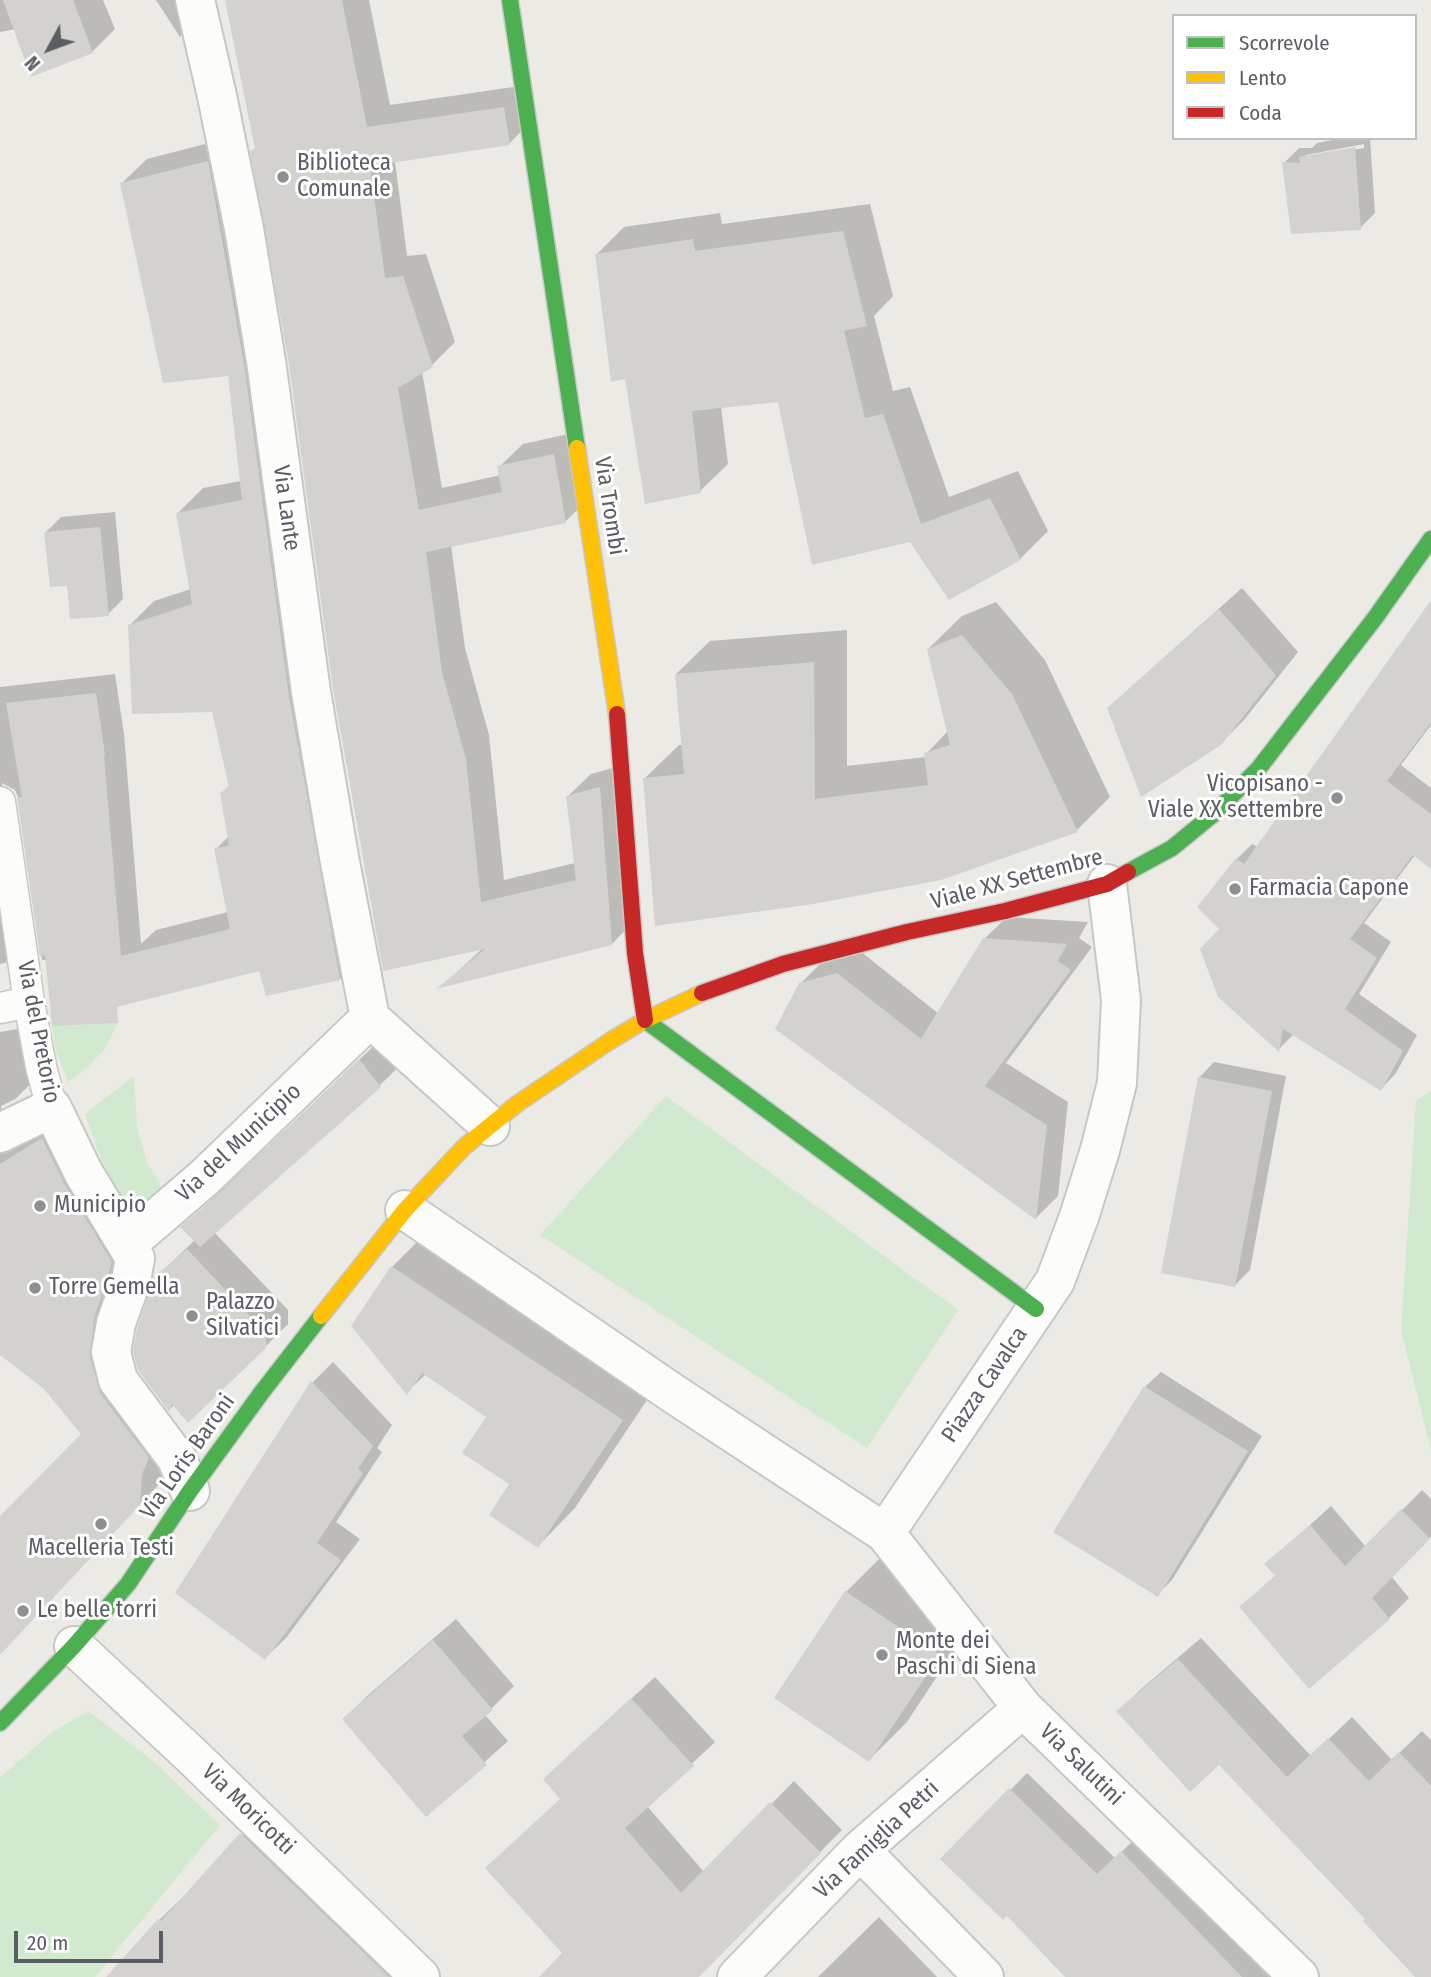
<!DOCTYPE html>
<style>
body{margin:0}
#map{position:relative;width:1431px;height:1977px;overflow:hidden;background:#ebeae5;font-family:"Fira Sans Condensed",sans-serif}
canvas{display:block}
.legend{position:absolute;left:1172px;top:14px;width:245px;height:126px;box-sizing:border-box;background:#fff;border:2px solid #bdbfc1;margin:0;padding:9px 12px;list-style:none;font-size:21px;color:#5a5e64}
.legend li{display:flex;align-items:center;gap:14px;height:35px}
.legend b{width:35px;border:2px solid #bdbfc1}
.north{position:absolute;left:14px;top:14px;width:70px;height:70px;-webkit-text-stroke:5px #fff;paint-order:stroke;rotate:229deg;font-size:19px;font-weight:700;line-height:28px;text-align:center;color:#5a5e64}
.north::after{content:'';display:block;margin:auto;width:24px;height:32px;background:#5a5e64;clip-path:polygon(50% 0,100% 100%,50% 72%,0 100%)}
.scale{position:absolute;left:14px;top:1931px;width:149px;height:32px;box-sizing:border-box;border:4px solid #5a5e64;border-top:0;padding-left:9px;font-size:21px;line-height:24px;white-space:nowrap;color:#5a5e64;-webkit-text-stroke:5px #fff;paint-order:stroke}
</style>
<div id="map">
<canvas width="1431" height="1977"></canvas>
<ul class="legend">
<li><b style="height:9px;background:#4caf50"></b>Scorrevole</li>
<li><b style="height:9px;background:#ffc107"></b>Lento</li>
<li><b style="height:9px;background:#c62828"></b>Coda</li>
</ul>
<div class="north">N</div>
<div class="scale">20 m</div>
</div>
<script>
const g = document.querySelector('canvas').getContext('2d');
g.lineJoin = 'round';
function fill(path, color) {
  g.fillStyle = color;
  g.fill(path, 'evenodd');
}
function toPath(rows) {
  const path = new Path2D();
  for (const r of rows) {
    path.moveTo(r[0], r[1]);
    for (let i = 2; i < r.length; i += 2) path.lineTo(r[i], r[i + 1]);
  }
  return path;
}
function trace(path, color, width, dash) {
  g.strokeStyle = color;
  g.lineWidth = width;
  g.lineCap = dash ? 'butt' : 'round';
  g.setLineDash(dash || []);
  g.stroke(path);
}
function write(font, color, halo, rows, align = 'center') {
  g.font = font + ' "Fira Sans Condensed",sans-serif';
  g.lineWidth = 6;
  g.setLineDash([]);
  g.textBaseline = 'middle';
  g.strokeStyle = halo;
  g.fillStyle = color;
  for (const [text, x, y, turn = 0] of rows) {
    g.save();
    g.translate(x, y);
    g.rotate((+turn || 0) * Math.PI / 180);
    g.textAlign = isNaN(turn) ? turn : align;
    if (halo) g.strokeText(text, 0, 0);
    g.fillText(text, 0, 0);
    g.restore();
  }
}
fill(toPath([
 [118,1023,104,1050,85,1070,68,1082,56,1052,52,1026],
 [134,1076,137,1126,147,1163,159,1181,164,1199,128,1217,102,1161,85,1114],
 [1431,1091,1431,1451,1401,1331,1416,1101],
 [666,1096,958,1310,867,1448,540,1235],
 [88,1711,153,1761,220,1825,95,1977,0,1977,0,1778,48,1735]
]), '#d1e9cf');
fill(toPath([
 [0,0,103,0,115,29,92,52,16,29,0,32],
 [156,0,201,0,204,13,180,37],
 [227,0,369,0,390,105,527,85,532,120,509,144,395,161,407,256,426,254,455,342,432,365,422,371,442,488,501,475,499,467,523,444,577,432,589,498,566,521,451,545,465,648,489,735,504,880,575,863,567,797,591,774,623,765,635,920,612,944,442,986,484,947,252,151,256,147],
 [232,137,364,954,340,979,260,969,42,960,19,799,15,790,2,783,25,944,5,963,0,964,0,687,115,674,124,734,141,944,156,930,228,912,216,849,229,836,222,793,230,785,213,711,129,626,154,601,191,589,178,513,203,488,241,481,230,375,122,183,147,159],
 [1342,138,1370,138,1375,213,1360,228,1284,163,1299,148,1312,148,1317,143],
 [1364,144,1364,148,1301,159,1306,155],
 [870,204,893,296,874,316,893,391,910,387,949,497,1018,471,1048,531,1020,559,910,540,780,400,721,407,728,464,700,491,627,377,596,255,624,227,720,213,722,224],
 [115,512,123,599,108,614,69,584,46,532,61,517],
 [1242,588,1298,652,1244,720,1220,744,1132,686],
 [996,602,1045,660,1110,797,1077,830,940,878,645,778,679,745,683,745,676,674,710,641,847,630,847,766,926,757,926,754,948,731,928,649,962,616],
 [1431,603,1431,725,1401,765,1431,788,1431,867,1415,855,1364,923,1391,942,1359,994,1417,1035,1396,1073,1381,1089,1294,1034,1279,1049,1221,929,1199,906,1237,859,1252,844,1258,847],
 [1007,917,1088,922,1079,938,1092,947,1006,1063,1068,1102,1058,1196,1036,1218,800,984,823,961,860,951,939,1014,984,939],
 [398,1023,418,1048,380,1085,214,1232,288,1310,288,1324,265,1347,169,1409,156,1277,195,1240,183,1227],
 [29,1027,39,1076,15,1099,1,1106,3,1118,48,1123,135,1238,112,1333,164,1449,163,1480,0,1653,0,1519,84,1435,0,1334,0,1032],
 [1214,1062,1286,1076,1250,1270,1235,1285,1199,1078],
 [430,1229,659,1382,575,1508,538,1546,512,1484,488,1416,426,1374,407,1392,392,1267],
 [333,1362,392,1425,377,1448,382,1452,336,1522,360,1539,286,1638,265,1658,178,1593,313,1382],
 [1161,1372,1262,1436,1172,1580,1157,1595,1145,1387],
 [1422,1490,1431,1499,1431,1536,1391,1576,1409,1598,1389,1618,1241,1607,1276,1575,1267,1564,1331,1506,1366,1547],
 [884,1554,976,1617,907,1722,869,1760,777,1697,846,1592],
 [456,1619,514,1686,485,1715,508,1741,426,1815,344,1719,366,1697],
 [1201,1638,1311,1756,1352,1717,1392,1760,1422,1731,1431,1740,1431,1977,1418,1977,1368,1919,1219,1763,1118,1711,1141,1689],
 [655,1677,715,1742,647,1806,704,1872,794,1781,842,1830,696,1977,541,1977,565,1953,561,1798,567,1757],
 [1027,1773,1115,1858,1139,1835,1275,1977,1068,1977,1007,1914,943,1859],
 [265,1811,424,1977,108,1977,159,1920,183,1897,184,1898],
 [879,1917,937,1977,818,1977]
]), '#0003');
fill(toPath([
 [3,0,73,0,93,53,31,77],
 [225,0,342,0,367,127,504,107,510,145,370,166,385,278,403,276,433,367,398,388,419,510,502,492,497,466,554,454,566,523,426,552,442,672,466,759,481,902,576,880,566,796,600,787,612,945,436,989,485,949,383,971,333,689,288,358,250,151,255,149],
 [1355,147,1361,230,1291,234,1282,162,1300,163,1299,157],
 [208,161,244,364,289,696,340,980,266,996,259,971,117,1007,118,1023,52,1026,45,955,40,956,17,797,22,797,6,703,96,693,105,755,104,756,121,956,230,929,214,848,229,846,220,793,229,787,212,712,132,714,128,625,192,604,176,513,242,500,228,376,163,383,120,183],
 [843,231,867,326,844,331,865,418,883,414,921,524,990,498,1021,560,949,600,910,542,812,565,778,402,692,411,701,493,645,504,625,379,611,382,595,254,693,239,695,251],
 [100,527,109,616,70,619,67,586,50,587,44,532],
 [1431,600,1431,723,1387,781,1431,814,1431,869,1413,855,1350,939,1377,958,1345,1009,1403,1051,1381,1091,1283,1029,1279,1052,1218,997,1200,949,1219,929,1197,907,1236,858,1244,864],
 [1219,609,1276,675,1221,745,1141,797,1107,708],
 [962,635,1012,694,1078,832,941,880,813,904,655,926,643,778,684,774,675,674,814,662,815,799,928,785,924,753,950,745,927,649],
 [983,938,1067,944,1058,961,1071,970,985,1086,1047,1125,1036,1220,775,1029,799,983,837,973,921,1039],
 [359,1059,381,1087,200,1247,180,1227,219,1194],
 [1198,1077,1272,1091,1235,1287,1161,1273],
 [42,1138,64,1183,112,1262,94,1319,90,1357,100,1393,149,1458,142,1474,140,1505,0,1655,0,1516,81,1434,44,1389,0,1355,0,1164],
 [187,1249,266,1333,266,1348,188,1423,172,1404,169,1412,138,1370,133,1351,137,1329,154,1277],
 [391,1266,623,1420,538,1548,489,1515,509,1484,462,1453,486,1417,422,1373,407,1395,351,1326],
 [311,1381,373,1446,358,1469,363,1473,317,1543,341,1560,265,1660,175,1593],
 [1144,1386,1248,1451,1158,1597,1053,1532],
 [1401,1509,1430,1539,1372,1598,1390,1619,1309,1689,1239,1607,1275,1576,1264,1564,1310,1525,1345,1566],
 [845,1591,940,1655,869,1762,774,1698],
 [433,1640,493,1710,462,1736,487,1765,426,1817,342,1719],
 [1178,1659,1287,1777,1328,1738,1369,1781,1399,1752,1431,1786,1431,1977,1415,1977,1363,1921,1365,1919,1219,1765,1190,1792,1116,1711],
 [631,1698,694,1766,625,1828,681,1893,770,1802,821,1853,699,1977,539,1977,562,1953,485,1868,560,1799,543,1779],
 [1009,1788,1097,1874,1121,1851,1242,1977,1065,1977,1007,1916,1003,1920,940,1859],
 [240,1833,389,1977,106,1977,158,1919,161,1921]
]), '#d3d2cf');
const lane = toPath([
 [0,802,29,1002,41,1067,52,1108],
 [0,1008,29,1002]
]);
const street = toPath([
 [195,0,217,96,244,229,266,361,311,692,339,857,370,1018],
 [370,1018,490,1126],
 [0,1133,52,1108,83,1172,135,1258,131,1281,116,1323,111,1352,118,1380,177,1459,190,1491],
 [405,1210,674,1394,885,1533,1023,1708,1299,1977],
 [127,1244,204,1178,370,1018],
 [885,1533,1055,1281,1079,1217,1100,1150,1117,1083,1121,1000,1107,884],
 [74,1646,191,1755,420,1977],
 [860,1850,984,1977],
 [737,1977,860,1850,1023,1708]
]);
const fast = toPath([
 [510,0,577,448],
 [1128,872,1172,848,1216,812,1259,768,1375,618,1431,539],
 [645,1020,1036,1309],
 [0,1723,74,1646,128,1584,190,1491,262,1392,321,1316]
]);
const slow = toPath([
 [577,448,617,714],
 [321,1316,405,1210,464,1147,517,1104,610,1041,645,1020,702,993]
]);
const jam = toPath([
 [617,714,635,953,645,1020],
 [702,993,783,964,907,932,1005,911,1107,884,1128,872]
]);
trace(lane, '#c7c7c6', 33);
trace(street, '#c7c7c6', 42);
trace(fast, '#c7c8c7', 19);
trace(slow, '#c7c8c7', 19);
trace(jam, '#c7c8c7', 19);
trace(lane, '#fcfcfb', 30);
trace(street, '#fcfcfb', 38);
trace(fast, '#4caf50', 16);
trace(slow, '#ffc107', 16);
trace(jam, '#c62828', 16);
for (const [x, y, r, color] of [
 [283,177,7,"#8d8f91"],
 [1337,798,7,"#8d8f91"],
 [1235,889,7,"#8d8f91"],
 [40,1206,7,"#8d8f91"],
 [35,1288,7,"#8d8f91"],
 [192,1316,7,"#8d8f91"],
 [101,1524,7,"#8d8f91"],
 [23,1611,7,"#8d8f91"],
 [882,1655,7,"#8d8f91"]
]) {
  const dot = new Path2D();
  dot.arc(x, y, r, 0, 2 * Math.PI);
  g.fillStyle = color;
  g.fill(dot);
  trace(dot, '#fff', 2.5);
}
write('23px', '#5a5e64', '#fff', [
 ["Biblioteca",297,164],
 ["Comunale",297,190],
 ["Vicopisano -",1323,785,"right"],
 ["Viale XX settembre",1323,811,"right"],
 ["Farmacia Capone",1249,889],
 ["Municipio",54,1206],
 ["Torre Gemella",49,1288],
 ["Palazzo",206,1303],
 ["Silvatici",206,1329],
 ["Macelleria Testi",101,1549,"center"],
 ["Le belle torri",37,1611],
 ["Monte dei",896,1642],
 ["Paschi di Siena",896,1668]
], 'left');
write('23px', '#5a5e64', '#fff', [
 ["Via Trombi",609,506,81],
 ["Via Lante",286,508,82],
 ["Viale XX Settembre",1017,880,-15],
 ["Via del Pretorio",38,1032,79],
 ["Via del Municipio",239,1143,-43],
 ["Piazza Cavalca",985,1385,-56],
 ["Via Loris Baroni",188,1457,-55],
 ["Via Salutini",1081,1765,44],
 ["Via Moricotti",248,1810,44],
 ["Via Famiglia Petri",877,1840,-43]
]);
</script>
